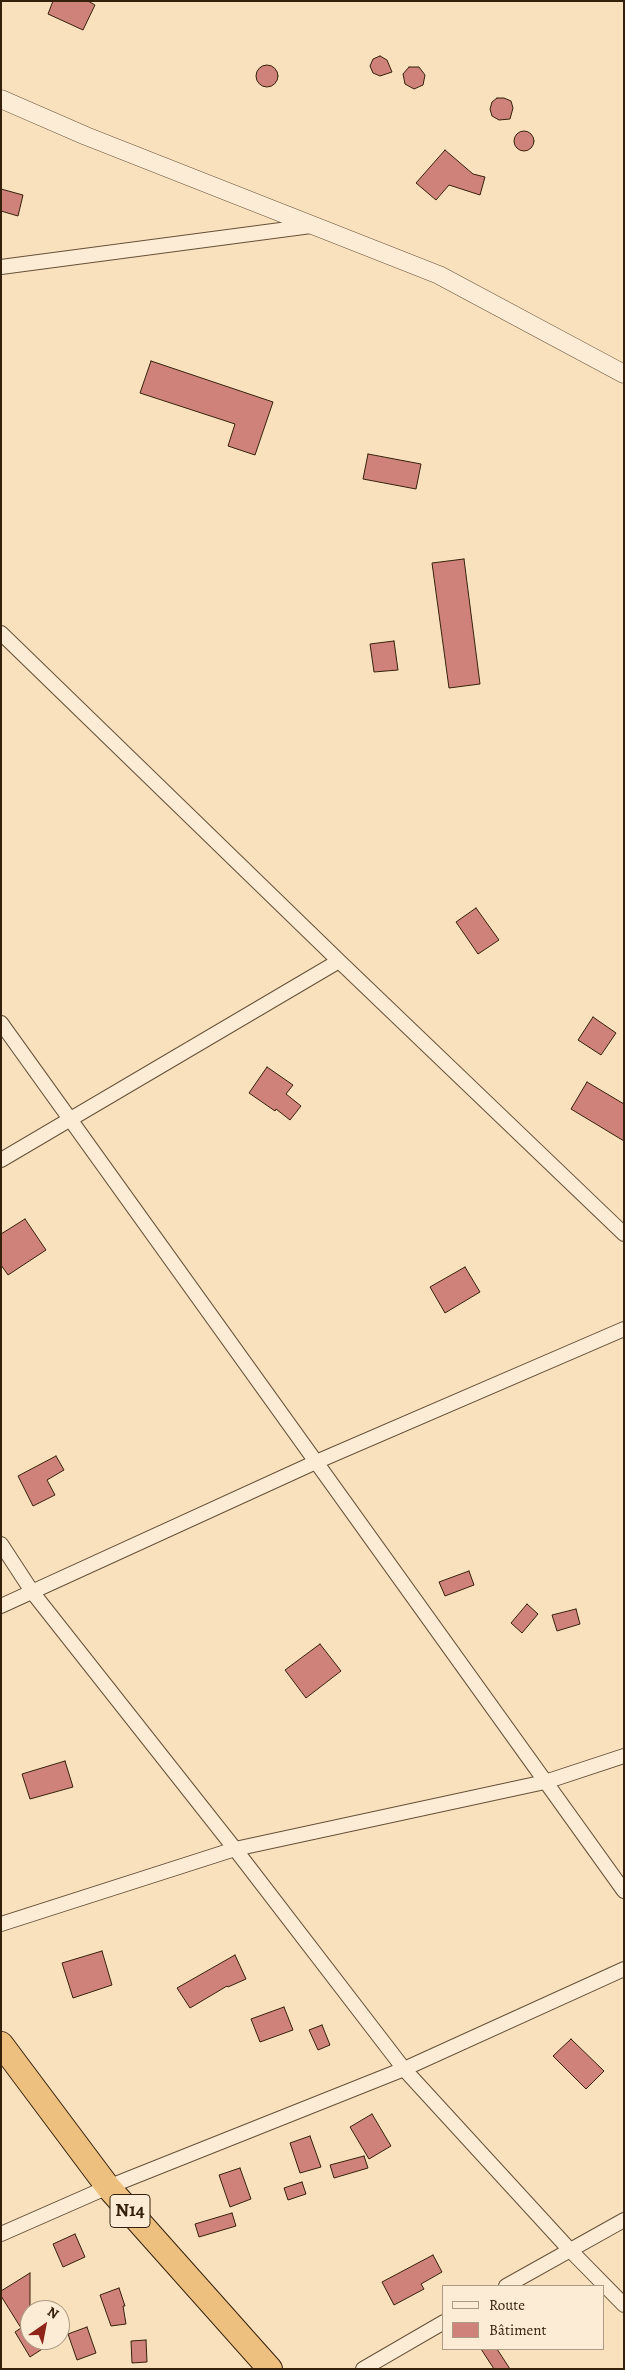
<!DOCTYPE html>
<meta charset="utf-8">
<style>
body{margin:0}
#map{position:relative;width:625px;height:2370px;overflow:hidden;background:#fae1be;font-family:Alegreya,serif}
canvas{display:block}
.frame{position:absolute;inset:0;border:2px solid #35210b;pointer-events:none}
.legend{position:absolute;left:442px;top:2285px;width:162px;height:65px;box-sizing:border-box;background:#fcecd5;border:1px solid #ac9b84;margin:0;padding:6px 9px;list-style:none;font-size:15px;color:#35210b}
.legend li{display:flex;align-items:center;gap:10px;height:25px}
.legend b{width:25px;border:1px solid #ac9b84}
.north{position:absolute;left:20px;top:2300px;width:50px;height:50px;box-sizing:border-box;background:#fcecd5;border:1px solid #ac9b84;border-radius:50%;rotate:33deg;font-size:14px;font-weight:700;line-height:20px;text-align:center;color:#35210b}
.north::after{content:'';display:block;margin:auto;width:18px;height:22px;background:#8f2418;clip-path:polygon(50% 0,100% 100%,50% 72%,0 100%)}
</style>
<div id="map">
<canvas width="625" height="2370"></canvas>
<div class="frame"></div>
<ul class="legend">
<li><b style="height:6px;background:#fcecd5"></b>Route</li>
<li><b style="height:14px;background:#cf827a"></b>Bâtiment</li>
</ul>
<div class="north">N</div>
</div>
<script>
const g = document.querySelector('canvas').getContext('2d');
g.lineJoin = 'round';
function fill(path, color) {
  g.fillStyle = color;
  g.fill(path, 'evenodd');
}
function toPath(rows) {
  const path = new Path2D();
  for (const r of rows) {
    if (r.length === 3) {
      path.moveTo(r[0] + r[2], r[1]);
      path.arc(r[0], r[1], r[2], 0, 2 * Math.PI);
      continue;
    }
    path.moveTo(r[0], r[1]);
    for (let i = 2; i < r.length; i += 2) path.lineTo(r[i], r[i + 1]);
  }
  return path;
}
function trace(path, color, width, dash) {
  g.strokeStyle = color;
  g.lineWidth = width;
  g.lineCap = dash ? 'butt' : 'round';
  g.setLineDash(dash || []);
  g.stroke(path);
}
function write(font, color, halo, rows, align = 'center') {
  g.font = font + ' Alegreya,serif';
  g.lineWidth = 4.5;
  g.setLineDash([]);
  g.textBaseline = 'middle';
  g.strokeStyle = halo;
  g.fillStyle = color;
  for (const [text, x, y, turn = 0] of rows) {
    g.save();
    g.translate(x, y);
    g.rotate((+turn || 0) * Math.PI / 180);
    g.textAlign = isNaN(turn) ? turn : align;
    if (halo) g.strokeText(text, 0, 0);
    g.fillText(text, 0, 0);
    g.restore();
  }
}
const building = toPath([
 [53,1,88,1,95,5,83,30,48,14,53,1],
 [380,56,387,60,392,72,380,76,373,73,370,66,373,59,380,56],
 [267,76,11],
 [409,67,419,67,425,75,423,85,414,89,405,84,403,74,409,67],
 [497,98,504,98,511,101,513,108,510,119,499,120,492,116,490,109,492,102,497,98],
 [524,141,10],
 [445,150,473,174,485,177,480,195,449,185,436,200,416,183,445,150],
 [1,189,23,195,18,216,1,211,1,189],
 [151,361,273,402,255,455,228,446,235,424,140,393,151,361],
 [368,454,421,464,416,489,363,479,368,454],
 [464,559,480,684,449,688,432,563,464,559],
 [394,641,398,670,374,672,370,644,394,641],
 [476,908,499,940,478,954,456,922,476,908],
 [593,1017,616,1033,601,1055,578,1040,593,1017],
 [267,1067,293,1085,286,1094,301,1106,290,1120,276,1109,275,1111,249,1093,267,1067],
 [587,1082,624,1104,624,1141,571,1109,587,1082],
 [25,1219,46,1250,8,1275,1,1265,1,1234,25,1219],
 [465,1267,480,1292,445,1313,430,1287,465,1267],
 [56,1456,64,1470,47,1480,55,1495,33,1506,18,1476,56,1456],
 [469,1571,474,1585,445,1596,439,1582,469,1571],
 [527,1604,538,1614,522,1633,511,1623,527,1604],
 [576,1609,580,1624,557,1631,552,1615,576,1609],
 [320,1644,341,1671,306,1698,285,1670,320,1644],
 [65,1761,73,1787,30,1799,22,1774,65,1761],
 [102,1951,112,1985,73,1998,62,1963,102,1951],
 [235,1955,246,1979,228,1987,227,1986,190,2008,177,1988,235,1955],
 [284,2007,293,2030,260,2042,251,2019,284,2007],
 [322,2025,330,2045,318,2050,309,2030,322,2025],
 [571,2039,604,2071,586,2089,553,2056,571,2039],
 [372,2114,391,2146,369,2159,350,2127,372,2114],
 [310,2136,321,2167,300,2173,290,2143,310,2136],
 [364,2156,368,2168,334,2178,330,2165,364,2156],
 [240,2168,251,2199,230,2207,219,2175,240,2168],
 [302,2182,306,2194,288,2200,284,2188,302,2182],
 [232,2213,236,2226,199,2237,195,2224,232,2213],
 [75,2234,85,2257,63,2267,53,2244,75,2234],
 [433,2255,442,2272,421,2284,424,2289,394,2305,382,2282,433,2255],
 [30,2273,30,2340,56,2340,30,2357,15,2332,21,2328,1,2296,1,2291,30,2273],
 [119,2288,125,2306,123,2306,126,2324,111,2326,100,2295,119,2288],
 [87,2327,96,2353,77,2360,68,2334,87,2327],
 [146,2340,147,2362,132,2363,131,2341,146,2340],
 [481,2349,497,2349,510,2369,494,2369,481,2349]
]);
fill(building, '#cf827a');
trace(building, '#35210b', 1);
const minor = toPath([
 [1,267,311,226],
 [1,633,339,961],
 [1,1023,624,1891],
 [1,1160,339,961,624,1234],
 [1,1544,33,1593,235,1849,404,2069,569,2249,624,2305],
 [1,1606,316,1462,624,1329],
 [1,1924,235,1849,545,1782,624,1756],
 [1,2234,108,2187,404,2069,624,1969],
 [506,2286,624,2220],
 [363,2369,444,2322]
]);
const tertiary = toPath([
 [1,99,86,136,439,275,624,374]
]);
const trunk = toPath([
 [1,2044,108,2187,270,2369]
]);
trace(minor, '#665138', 16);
trace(tertiary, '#665138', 19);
trace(trunk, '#35210b', 26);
trace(minor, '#fcecd5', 14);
trace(tertiary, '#fcecd5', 18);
trace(trunk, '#edc07f', 24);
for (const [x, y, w] of [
 [130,2211,40]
]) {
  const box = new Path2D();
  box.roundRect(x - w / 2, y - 16.5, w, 33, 4);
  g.fillStyle = '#fcecd5';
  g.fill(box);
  trace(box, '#35210b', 1);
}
write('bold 19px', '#35210b', null, [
 ["N14",130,2211]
]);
</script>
